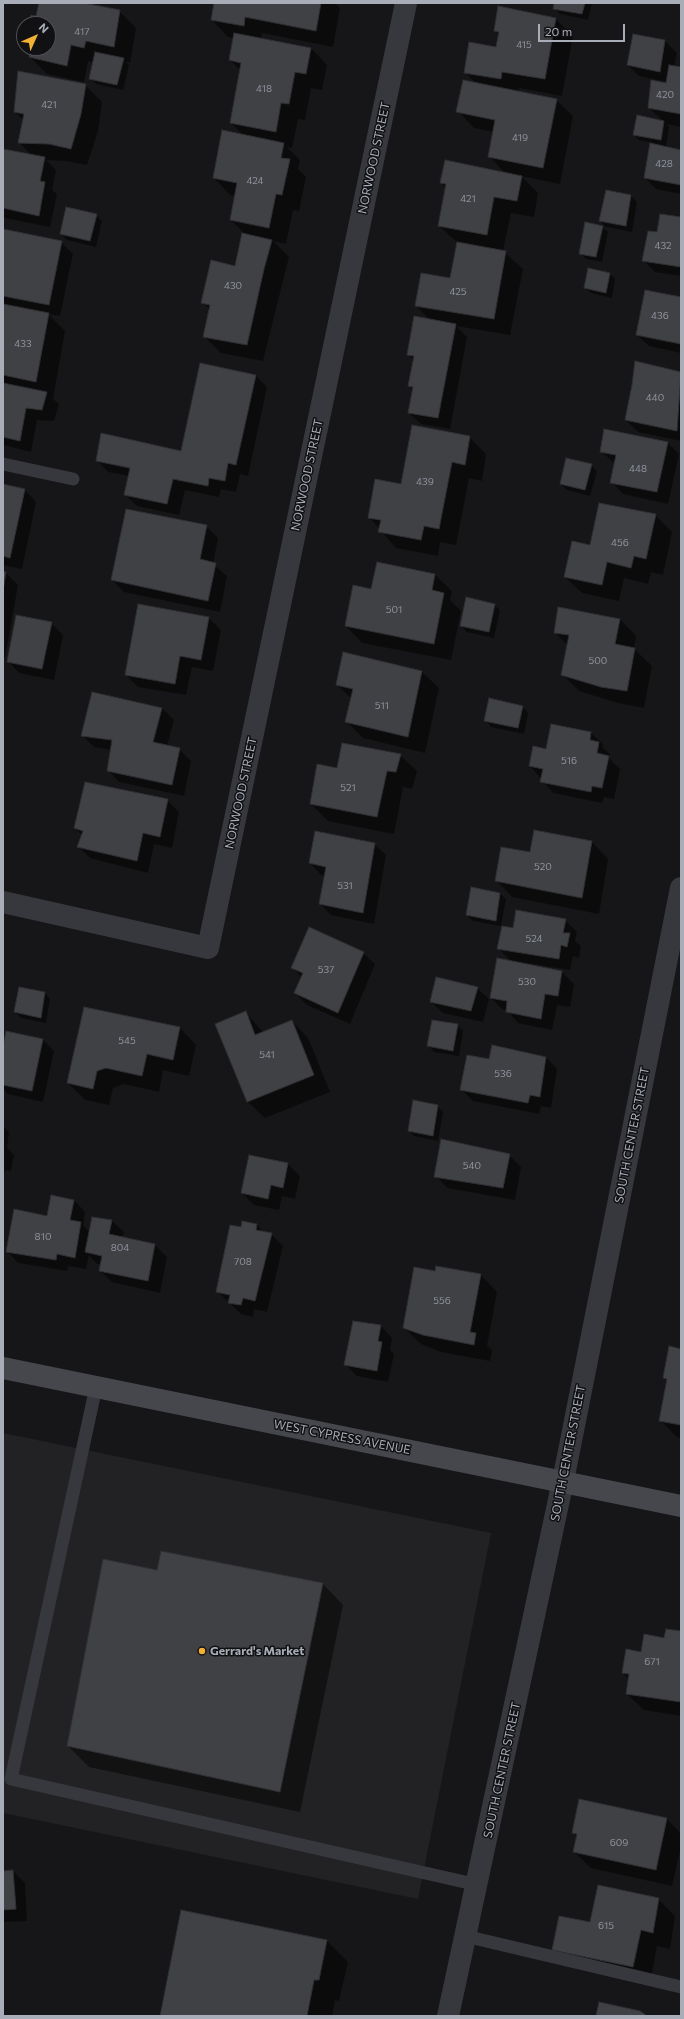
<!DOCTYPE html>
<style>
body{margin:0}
#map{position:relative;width:684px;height:2019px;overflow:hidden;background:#161618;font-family:Commissioner,sans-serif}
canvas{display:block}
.frame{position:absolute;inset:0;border:4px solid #a8adb8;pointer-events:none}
.north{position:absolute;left:16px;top:16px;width:40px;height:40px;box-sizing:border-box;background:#111113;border:1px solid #4d4f55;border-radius:50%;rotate:45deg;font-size:11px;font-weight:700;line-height:16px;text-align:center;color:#a8adb8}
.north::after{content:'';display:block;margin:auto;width:14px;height:18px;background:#f2b134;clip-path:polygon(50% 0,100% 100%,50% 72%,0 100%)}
.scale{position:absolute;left:538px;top:24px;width:87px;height:18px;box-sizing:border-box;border:2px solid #a8adb8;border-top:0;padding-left:5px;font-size:12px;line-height:14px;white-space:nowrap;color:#a8adb8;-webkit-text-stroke:3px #111113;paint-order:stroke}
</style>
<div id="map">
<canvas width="684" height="2019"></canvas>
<div class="frame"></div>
<div class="north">N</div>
<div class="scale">20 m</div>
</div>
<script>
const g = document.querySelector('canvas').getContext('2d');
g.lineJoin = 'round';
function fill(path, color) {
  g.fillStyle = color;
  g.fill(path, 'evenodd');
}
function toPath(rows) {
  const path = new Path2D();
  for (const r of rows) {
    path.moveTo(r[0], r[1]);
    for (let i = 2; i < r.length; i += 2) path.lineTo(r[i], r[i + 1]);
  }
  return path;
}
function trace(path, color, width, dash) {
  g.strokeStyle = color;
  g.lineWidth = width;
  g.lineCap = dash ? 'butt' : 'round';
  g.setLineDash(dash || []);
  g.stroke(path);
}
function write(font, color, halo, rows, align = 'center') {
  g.font = font + ' Commissioner,sans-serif';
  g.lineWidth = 3;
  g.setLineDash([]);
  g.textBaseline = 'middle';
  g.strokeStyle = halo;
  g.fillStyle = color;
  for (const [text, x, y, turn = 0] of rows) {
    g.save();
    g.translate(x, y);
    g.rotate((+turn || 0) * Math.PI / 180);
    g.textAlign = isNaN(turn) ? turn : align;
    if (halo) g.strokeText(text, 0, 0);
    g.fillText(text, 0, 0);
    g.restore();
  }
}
fill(toPath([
 [3,1433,491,1533,418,1899,3,1813]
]), '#222225');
fill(toPath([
 [40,3,79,3,119,11,136,28,130,63,126,62,129,65,123,90,96,84,90,78,94,63,88,61,84,82,47,74,30,57,32,48,48,48,48,24,30,24,37,17],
 [215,3,335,3,340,8,333,47,262,33,261,39,311,48,327,65,322,90,311,88,305,120,298,119,292,148,287,147,300,160,298,169,306,177,299,211,293,210,286,244,273,241,289,257,263,361,221,353,204,336,210,310,203,303,236,267,243,232,231,220,236,196,230,195,214,178,243,135,231,123,241,71,230,60,234,38,228,37,212,20],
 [555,3,592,3,588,20,560,14,554,8],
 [499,7,556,19,573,36,562,96,519,88,518,92,556,100,573,116,560,184,521,176,538,193,534,217,511,213,503,251,523,269,510,335,456,326,467,337,450,429,421,424,409,413,413,390,409,386,414,360,408,354,431,321,416,306,451,279,458,243,439,226,446,188,441,183,506,174,489,156,494,132,474,128,458,111,476,84,465,72,497,48,500,36,495,30],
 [634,35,665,41,677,53,674,67,681,68,681,127,666,124,669,127,666,147,681,151,681,194,656,189,645,178,652,143,639,140,634,135,663,121,649,108,667,82,639,76,628,65],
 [85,85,102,102,98,131,87,165,66,161,46,160,56,170,52,190,57,194,50,227,5,218,3,216,3,154,32,156,19,142,24,121,15,112],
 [42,166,44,166,40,186,38,186],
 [606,192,631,196,637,202,632,232,606,227,600,221],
 [96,215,102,221,96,247,67,240,61,234],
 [681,218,681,276,655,272,644,261,657,233],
 [602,227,608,232,602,262,586,259,580,253],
 [3,230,61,242,73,254,60,316,48,314,65,331,53,399,59,404,54,421,37,420,31,452,3,445],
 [609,273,615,279,612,298,591,293,585,288],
 [681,299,681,353,649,346,637,335],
 [635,363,681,373,681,441,638,432,626,420,633,385],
 [256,376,267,387,248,476,240,474,236,492,221,489,219,497,185,490,179,515,137,506,125,495,129,476,108,472,97,460,182,452],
 [469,437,486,454,482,481,469,478,456,545,440,542,438,556,396,548,369,517,402,485],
 [667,442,679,454,668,504,623,494,612,482,615,464,601,451],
 [591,465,597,471,590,496,567,490,561,484],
 [3,485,25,490,36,502,22,569,3,565],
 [655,515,672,532,663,575,651,572,648,584,624,578,619,601,582,593,565,577,591,547],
 [206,526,218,538,213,564,227,576,220,612,124,592,112,580],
 [3,572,6,573,18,585,5,658,3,658],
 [435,575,452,591,450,600,461,611,451,660,362,643,346,626,372,590],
 [139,605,209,618,221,630,213,671,192,667,186,695,138,687,126,675],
 [494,605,500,610,494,638,467,632,461,626],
 [620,619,636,636,634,649,652,666,644,708,618,703,579,691,562,674,568,645,555,633],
 [51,623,63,635,54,680,19,673,8,661],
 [344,653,422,672,439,688,425,753,363,738,347,722,352,699,337,685],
 [523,707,528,713,524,734,491,727,486,721],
 [162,708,174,720,167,746,179,749,191,761,184,796,119,782,108,770,111,750,94,747,82,735],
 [591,733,603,744,602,747,610,754,609,758,620,769,614,799,604,797,602,803,553,793,530,766,547,750],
 [400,755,417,771,412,789,403,787,394,834,328,821,311,804,338,769],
 [167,800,179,812,172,848,154,844,148,873,90,858,78,846,82,835,75,828],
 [592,842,608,859,599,914,512,897,496,880,531,854],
 [374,844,386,855,374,924,331,915,320,904,326,876,321,875,310,863],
 [500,894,506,899,501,926,473,921,467,915],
 [565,920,577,932,575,941,581,946,579,958,573,956,570,970,513,961,513,962,562,972,574,984,570,1007,557,1005,552,1030,518,1023,507,1010,502,1009,491,998,512,962,498,948,514,929],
 [363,953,375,964,350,1024,307,1005,295,993,302,978,292,967],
 [477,988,489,999,483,1022,443,1013,431,1002],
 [45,993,50,999,46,1023,21,1018,15,1012],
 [245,1012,264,1033,292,1021,308,1038,330,1092,265,1118,248,1102,216,1025],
 [457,1025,463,1031,459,1056,434,1052,429,1046],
 [180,1028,196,1045,189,1076,163,1070,159,1092,124,1084,113,1088,109,1105,85,1100,68,1083],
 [43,1040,54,1051,43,1102,8,1094,3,1089,3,1051],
 [546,1057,557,1069,551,1108,541,1106,539,1114,473,1101,461,1089,490,1060],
 [437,1106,443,1112,438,1141,414,1136,409,1131],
 [3,1126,9,1132,7,1148,14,1155,11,1171,5,1170,3,1180],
 [509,1155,521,1167,515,1200,447,1188,436,1176],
 [249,1156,288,1164,300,1176,295,1199,282,1196,279,1210,254,1205,242,1193],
 [74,1200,85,1212,83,1225,90,1232,93,1218,112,1221,124,1232,122,1238,155,1245,167,1257,160,1293,112,1282,100,1271,101,1264,97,1264,89,1255,86,1269,68,1266,67,1271,18,1263,7,1251,48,1217],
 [243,1222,257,1225,264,1233,271,1234,283,1246,267,1312,254,1309,253,1317,241,1314,217,1291],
 [481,1275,497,1292,487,1346,492,1350,490,1361,441,1352,421,1344,404,1328],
 [381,1326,392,1338,390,1350,394,1354,388,1382,357,1376,345,1364],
 [681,1350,681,1438,677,1437,660,1420,668,1381,664,1377],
 [157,1571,323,1584,343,1605,300,1812,89,1767,68,1746],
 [681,1632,681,1716,644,1710,627,1694,629,1679,623,1673,642,1653,665,1639],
 [667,1819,681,1834,681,1847,672,1886,591,1868,574,1852,578,1837,573,1833],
 [13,1871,25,1883,27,1921,3,1922,3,1872],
 [658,1899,675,1916,670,1949,657,1946,650,1983,570,1966,553,1949,591,1924],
 [182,1911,327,1941,348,1962,339,2001,335,2000,332,2016,161,2016]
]), '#0007');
const building = toPath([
 [39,3,84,3,120,10,114,47,86,41,84,48,71,45,67,66,29,57,31,48,48,48,48,24,29,24,31,15,36,16,39,3],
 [214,3,321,3,316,31,245,17,244,26,211,20,214,3],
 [554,3,585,3,582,14,553,9,554,3],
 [498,6,556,18,545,79,502,72,501,79,464,73,469,42,496,47,499,32,494,31,498,6],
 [234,33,311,48,306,74,295,72,289,104,281,103,276,132,230,123,241,63,229,60,234,33],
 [633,34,665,40,660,72,627,65,633,34],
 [95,52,124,58,117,85,89,79,95,52],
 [669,65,681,67,681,114,648,108,651,80,666,83,669,65],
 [18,71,86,84,81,114,71,149,49,144,18,143,24,114,14,112,18,71],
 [463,80,557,99,543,168,488,157,495,120,456,112,463,80],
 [637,115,664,121,661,140,633,135,637,115],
 [222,130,284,143,281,158,290,159,282,195,276,194,269,228,230,220,237,183,213,178,222,130],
 [650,143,681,150,681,185,644,178,650,143],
 [3,149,45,157,40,181,45,182,39,216,3,208,3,149],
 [445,160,522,176,517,201,494,197,487,235,438,226,446,184,440,183,445,160],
 [606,190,631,195,626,226,599,221,606,190],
 [66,207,97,214,90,241,60,234,66,207],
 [660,214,681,217,681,267,642,261,648,231,657,232,660,214],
 [585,222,603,226,596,257,579,254,585,222],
 [3,229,62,241,49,305,3,296,3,229],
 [242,233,272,240,264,269,247,345,203,337,210,305,201,303,211,260,235,266,242,233],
 [457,242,506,251,494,319,415,306,421,273,450,278,457,242],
 [588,268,610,273,606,293,584,288,588,268],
 [645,290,681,297,681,344,636,335,645,290],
 [3,304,49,313,36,382,3,375,3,304],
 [414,316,456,324,438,418,408,413,413,387,408,386,414,356,407,355,414,316],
 [635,361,681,372,677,431,625,420,632,385,635,361],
 [200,363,256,375,236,465,228,463,225,481,209,478,208,486,173,479,167,504,124,495,130,468,96,461,101,433,181,451,200,363],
 [3,383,47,392,42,410,26,408,20,441,3,437,3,383],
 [412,425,470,436,465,465,452,462,439,529,424,526,421,540,378,532,381,520,368,518,375,479,401,484,412,425],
 [604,429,668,442,657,492,610,483,616,455,600,452,604,429],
 [566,458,592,464,585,490,560,484,566,458],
 [3,484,25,489,10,558,3,556,3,484],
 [599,503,656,514,646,559,634,556,631,568,607,562,602,585,564,577,572,541,590,545,599,503],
 [126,509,207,525,200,559,216,563,208,601,111,580,126,509],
 [377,562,435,574,432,590,444,593,434,644,345,626,353,585,371,589,377,562],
 [3,571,6,572,3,591,3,571],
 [466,597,495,604,489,632,460,626,466,597],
 [138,604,209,617,201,660,180,656,175,684,125,675,138,604],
 [558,607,620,619,615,644,635,648,627,691,601,687,561,675,569,635,554,633,558,607],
 [16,615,52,622,42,669,7,662,16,615],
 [343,652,422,671,408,737,345,722,353,689,336,685,343,652],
 [92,692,162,708,153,742,180,748,172,785,107,771,112,740,81,736,92,692],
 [489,698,523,706,518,728,484,721,489,698],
 [551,724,591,732,590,740,599,742,597,753,609,756,602,788,592,786,591,792,540,782,543,769,529,766,533,746,546,749,551,724],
 [342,743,401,754,396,772,387,771,377,817,310,804,317,764,337,768,342,743],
 [85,782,168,799,160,837,143,833,137,861,77,847,83,831,74,828,85,782],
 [534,830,592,841,582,898,495,881,501,847,530,852,534,830],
 [315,831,375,843,363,913,319,904,326,867,309,863,315,831],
 [471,887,500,893,496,921,466,915,471,887],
 [516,910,566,919,563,933,570,933,567,947,561,945,559,959,497,949,502,926,513,928,516,910],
 [309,927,364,952,338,1013,294,993,303,973,291,968,309,927],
 [497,958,562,971,558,996,545,994,541,1019,506,1012,507,1001,490,998,497,958],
 [436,977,478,987,471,1011,430,1002,436,977],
 [19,987,45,992,41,1018,14,1012,19,987],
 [84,1007,180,1027,173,1060,147,1054,142,1076,106,1068,97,1071,93,1089,67,1083,84,1007],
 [246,1011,255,1035,292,1020,314,1075,247,1102,215,1024,246,1011],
 [432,1020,458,1024,453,1051,427,1046,432,1020],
 [6,1031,43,1039,32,1091,3,1085,3,1046,6,1031],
 [492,1045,546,1057,540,1097,530,1095,528,1103,460,1090,467,1055,489,1059,492,1045],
 [413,1100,438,1105,433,1136,408,1131,413,1100],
 [441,1139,510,1154,503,1188,434,1177,441,1139],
 [249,1155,288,1163,283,1188,271,1185,268,1199,241,1193,249,1155],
 [51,1195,74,1200,70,1220,81,1222,75,1258,57,1254,56,1260,6,1252,14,1209,47,1216,51,1195],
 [92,1217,112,1220,109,1234,155,1244,148,1281,99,1271,102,1256,85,1252,92,1217],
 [242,1221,257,1224,256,1230,272,1233,255,1301,243,1298,241,1305,228,1303,230,1295,216,1292,230,1225,241,1227,242,1221],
 [436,1266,481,1274,470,1332,476,1333,474,1345,423,1335,403,1328,414,1267,435,1271,436,1266],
 [353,1321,381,1325,378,1341,382,1342,377,1371,344,1365,353,1321],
 [669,1346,681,1349,681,1425,659,1421,667,1379,663,1378,669,1346],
 [161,1551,323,1583,280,1792,67,1746,103,1559,157,1570,161,1551],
 [666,1629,681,1631,681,1702,626,1694,629,1674,622,1673,626,1649,641,1652,644,1634,664,1638,666,1629],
 [579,1799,667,1818,656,1870,573,1852,577,1834,572,1833,579,1799],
 [13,1870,16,1909,3,1910,3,1871,13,1870],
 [598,1885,659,1898,653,1933,641,1930,633,1967,552,1950,559,1916,590,1922,598,1885],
 [181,1910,327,1940,319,1980,314,1980,307,2016,160,2016,181,1910],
 [599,2002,640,2011,647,2016,596,2016,599,2002]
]);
fill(building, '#404145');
trace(building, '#303034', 1);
trace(toPath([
 [3,464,73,479],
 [96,1387,11,1779,478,1885],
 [465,1936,681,1987]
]), '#37383d', 13);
trace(toPath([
 [3,902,208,948,406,3]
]), '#37383d', 22);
trace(toPath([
 [448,2016,563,1481,681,888]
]), '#37383d', 22);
trace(toPath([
 [3,1368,681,1506]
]), '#45474d', 22);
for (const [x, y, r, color] of [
 [202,1651,4,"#f2b134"]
]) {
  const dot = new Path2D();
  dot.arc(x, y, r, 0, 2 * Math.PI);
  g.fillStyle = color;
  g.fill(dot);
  trace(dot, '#111113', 1.5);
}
write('10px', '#8e929b', null, [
 ["417",82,32],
 ["415",524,45],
 ["418",264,89],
 ["420",665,95],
 ["421",49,105],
 ["419",520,138],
 ["428",664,164],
 ["424",255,181],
 ["421",468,199],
 ["432",663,246],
 ["430",233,286],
 ["425",458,292],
 ["436",660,316],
 ["433",23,344],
 ["440",655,398],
 ["448",638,469],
 ["439",425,482],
 ["456",620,543],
 ["501",394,610],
 ["500",598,661],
 ["511",382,706],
 ["516",569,761],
 ["521",348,788],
 ["520",543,867],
 ["531",345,886],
 ["524",534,939],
 ["537",326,970],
 ["530",527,982],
 ["545",127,1041],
 ["541",267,1055],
 ["536",503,1074],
 ["540",472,1166],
 ["810",43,1237],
 ["804",120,1248],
 ["708",243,1262],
 ["556",442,1301],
 ["671",652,1662],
 ["609",619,1843],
 ["615",606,1926]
]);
write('12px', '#a8adb8', '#111113', [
 ["NORWOOD STREET",374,158,-78],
 ["NORWOOD STREET",307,475,-78],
 ["NORWOOD STREET",241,793,-78],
 ["SOUTH CENTER STREET",632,1135,-79],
 ["WEST CYPRESS AVENUE",342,1437,11],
 ["SOUTH CENTER STREET",568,1453,-79],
 ["SOUTH CENTER STREET",502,1770,-78]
]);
write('bold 12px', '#a8adb8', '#111113', [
 ["Gerrard's Market",210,1651]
], 'left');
</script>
